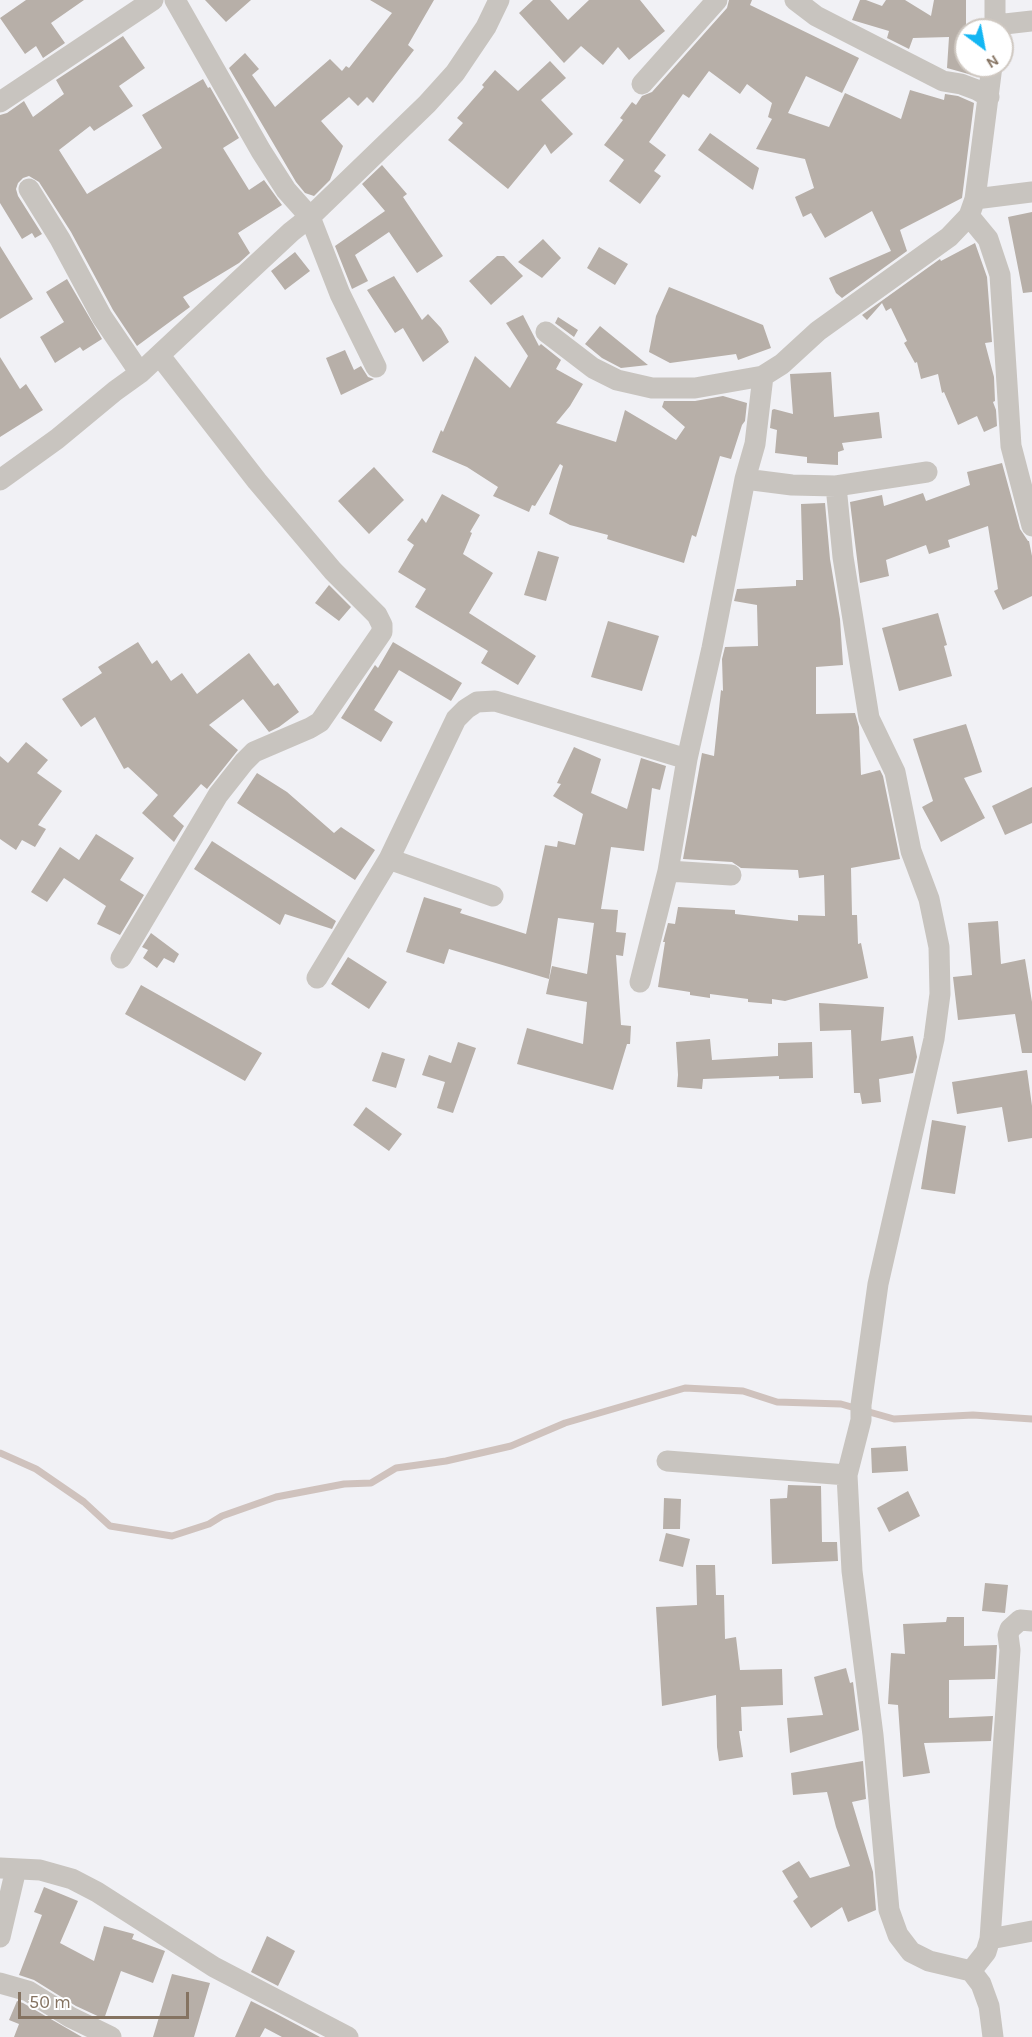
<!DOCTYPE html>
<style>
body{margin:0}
#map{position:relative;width:1032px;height:2037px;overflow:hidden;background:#f1f1f5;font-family:Karla,sans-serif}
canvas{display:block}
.north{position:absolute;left:954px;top:18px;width:60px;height:60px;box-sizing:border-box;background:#fff;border:2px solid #cec7c0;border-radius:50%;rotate:148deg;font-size:16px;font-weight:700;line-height:24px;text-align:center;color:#857361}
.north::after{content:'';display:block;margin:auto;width:21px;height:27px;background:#13b6f3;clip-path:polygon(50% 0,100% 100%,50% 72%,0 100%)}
.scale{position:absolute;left:18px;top:1992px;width:171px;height:27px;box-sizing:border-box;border:3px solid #857361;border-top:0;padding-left:8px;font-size:18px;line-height:21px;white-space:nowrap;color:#857361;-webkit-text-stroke:4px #fff;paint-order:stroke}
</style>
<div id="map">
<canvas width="1032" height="2037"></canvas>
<div class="north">N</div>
<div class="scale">50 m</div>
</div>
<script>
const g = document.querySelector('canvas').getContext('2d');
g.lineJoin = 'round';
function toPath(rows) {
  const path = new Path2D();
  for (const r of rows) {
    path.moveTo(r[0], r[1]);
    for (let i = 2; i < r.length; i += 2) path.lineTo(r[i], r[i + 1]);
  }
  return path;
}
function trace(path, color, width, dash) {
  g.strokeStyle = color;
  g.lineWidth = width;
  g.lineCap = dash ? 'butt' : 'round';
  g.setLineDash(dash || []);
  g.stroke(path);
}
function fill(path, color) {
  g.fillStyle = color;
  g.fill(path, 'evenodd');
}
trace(toPath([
 [0,1453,36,1469,84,1502,110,1526,172,1536,209,1524,222,1516,276,1497,344,1484,371,1483,396,1468,446,1461,511,1446,565,1423,685,1388,743,1391,777,1402,841,1404,894,1419,973,1415,1032,1419]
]), '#cfc2bd', 7);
fill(toPath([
 [26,0,84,0,51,23,65,43,43,58,36,46,25,54,0,18],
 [205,0,251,0,226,22],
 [370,0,434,0,408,45,414,50,373,103,367,97,358,106,349,97,321,121,343,146,330,180,314,196,305,193,296,182,229,68,245,53,259,69,252,75,275,107,330,59,342,71,346,66,349,68,392,13],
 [533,0,550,0,568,20,589,0,640,0,665,31,629,60,618,47,603,65,581,46,564,63,519,13],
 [729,0,752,0,750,5,859,58,842,93,806,76,788,113,829,127,845,93,901,119,910,90,944,100,945,94,958,96,974,103,962,198,900,230,907,251,842,298,836,293,829,278,891,251,872,211,825,238,811,213,803,217,795,197,814,188,805,159,756,149,772,119,768,117,772,103,747,84,740,94,709,71,689,98,683,94,649,142,666,155,654,171,661,176,640,204,609,181,624,160,604,145,623,120,620,118,632,102,636,105,642,96,652,92,727,8],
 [860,0,866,0,882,6,886,0,905,0,931,16,934,0,966,0,966,66,973,66,972,75,947,68,949,37,913,38,909,49,887,38,889,31,852,20],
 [123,36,145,68,119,86,133,106,94,131,90,126,59,150,87,194,162,148,142,115,203,79,208,88,210,87,239,138,223,148,249,190,264,180,282,205,238,233,250,253,239,263,183,297,190,307,137,346,113,310,71,232,39,182,29,176,23,178,18,183,16,189,18,196,42,234,35,238,32,233,22,239,0,203,0,115,7,113,24,101,33,117,64,94,56,80],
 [550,61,566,78,541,100,573,134,551,154,545,144,508,189,448,140,463,123,457,118,484,87,482,85,495,70,518,91],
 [710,133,759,168,753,190,698,150],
 [382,165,407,194,403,197,443,256,417,273,389,232,355,255,368,281,352,289,335,246,385,211,362,184],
 [1032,212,1032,292,1023,293,1008,217],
 [543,239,561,258,542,278,518,262],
 [975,243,987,277,992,342,985,343,994,377,995,401,993,402,996,410,997,426,984,432,977,416,958,425,944,392,942,393,938,374,921,379,917,362,915,363,904,343,907,341,891,308,886,311,882,303,867,320,862,315,940,259,941,261],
 [0,246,33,299,0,319],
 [599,247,628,264,615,285,587,268],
 [295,252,310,271,285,290,271,271],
 [497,256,504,256,523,276,491,305,469,281],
 [394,276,422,320,428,314,441,328,449,342,423,362,403,328,395,333,367,290],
 [67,279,102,339,83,351,80,347,55,363,40,337,64,322,46,292],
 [669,287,763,325,771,348,738,360,736,354,670,363,649,352,656,316],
 [523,315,539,346,541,344,561,360,556,369,583,384,570,406,556,423,616,442,625,410,676,440,685,427,662,407,664,401,695,401,723,396,747,403,745,421,742,425,731,459,720,456,696,537,692,535,684,563,607,539,608,535,570,525,549,514,563,466,560,464,535,506,532,505,529,512,493,496,498,487,467,467,432,452,441,430,443,432,475,356,510,388,528,356,506,323],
 [558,317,578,330,574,337,555,323],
 [600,326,648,365,621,368,602,358,585,344],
 [345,350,354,370,361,366,368,377,374,379,341,395,326,358],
 [0,357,20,389,26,384,43,410,0,437],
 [831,372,834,417,879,412,882,438,842,443,844,450,838,452,838,465,807,463,807,457,775,453,777,430,770,428,772,410,774,409,793,414,790,374],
 [1002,463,1020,529,1028,541,1029,541,1032,556,1032,596,1003,610,994,591,998,589,988,526,948,540,950,547,929,554,926,545,886,560,889,576,860,583,850,502,882,495,884,506,923,493,926,501,970,485,967,472],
 [374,467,404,500,369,534,338,501],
 [442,494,480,515,470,532,472,533,463,554,493,573,469,613,536,656,518,685,481,663,488,651,415,607,426,589,398,572,414,545,407,540,422,518,426,523],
 [825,503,830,559,840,619,843,665,816,667,816,714,855,713,859,727,861,775,880,770,883,776,900,859,851,868,852,915,857,915,858,944,861,943,868,978,785,1001,772,999,772,1004,748,1002,748,999,710,994,710,998,690,995,690,992,658,987,665,942,663,942,668,923,675,924,678,907,735,910,735,914,798,921,798,915,825,916,824,875,799,878,798,870,741,868,732,862,683,859,702,753,714,756,721,690,723,691,722,659,725,647,758,646,757,605,734,601,737,589,796,586,796,580,803,580,801,504],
 [538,551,559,557,546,601,524,595],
 [329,585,351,607,339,621,315,603],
 [938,613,947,645,944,646,952,676,899,691,882,628],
 [608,621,659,636,642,691,591,677],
 [138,642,152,664,157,660,171,681,182,673,197,694,249,653,274,686,278,683,299,712,279,727,269,732,243,699,209,725,238,750,207,789,201,784,173,816,184,826,174,842,142,813,158,795,128,767,124,769,95,717,81,727,62,699,102,673,98,667],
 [393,642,462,683,451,701,399,670,374,710,393,722,381,742,341,718,375,665,378,668],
 [966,724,982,772,964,778,985,818,941,842,922,807,933,801,913,739],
 [26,742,48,760,37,773,62,791,38,825,46,829,35,847,22,840,16,850,0,839,0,756,8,763],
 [574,747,601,759,591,793,627,809,641,758,666,766,660,790,652,788,644,851,611,847,601,909,618,910,616,932,626,933,623,956,616,955,621,1025,631,1026,630,1044,627,1044,613,1090,517,1064,527,1028,583,1044,587,1002,546,994,552,966,587,974,594,923,558,918,549,979,449,949,444,964,406,952,424,897,462,909,460,913,526,934,545,845,557,847,558,841,575,845,583,814,553,796,561,784,557,783],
 [257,773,287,792,334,833,341,827,375,850,355,880,237,803],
 [1032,787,1032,823,1005,835,992,806],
 [96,834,134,858,120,880,144,895,120,935,97,924,106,906,64,878,47,902,31,892,60,847,79,860],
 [212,841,336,921,332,929,285,914,280,925,194,869],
 [998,921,1001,964,1025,959,1032,1002,1032,1053,1022,1053,1015,1014,958,1020,953,977,972,975,968,923],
 [151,933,179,954,174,963,164,958,157,968,143,958,148,950,142,947],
 [348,957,387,982,369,1009,331,984],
 [141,985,262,1053,245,1081,125,1014],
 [819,1003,884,1007,881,1041,913,1036,917,1057,913,1073,879,1079,881,1102,862,1104,860,1093,854,1093,851,1030,820,1031],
 [710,1039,712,1060,778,1056,778,1043,812,1042,813,1078,779,1079,779,1076,703,1079,702,1089,677,1087,678,1075,676,1042],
 [458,1042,476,1048,453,1113,437,1108,445,1082,422,1075,429,1055,451,1063],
 [382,1052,405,1059,396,1088,372,1081],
 [1027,1070,1032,1106,1032,1138,1008,1142,1002,1107,957,1114,952,1082],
 [366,1107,402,1134,389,1151,353,1125],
 [932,1120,966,1126,955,1194,921,1189],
 [906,1446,908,1471,872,1473,871,1448],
 [788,1485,821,1486,822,1542,837,1542,838,1561,772,1564,770,1499,787,1498],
 [908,1491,920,1516,889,1532,877,1508],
 [664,1498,681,1499,680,1529,663,1529],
 [666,1533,690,1539,683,1567,659,1561],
 [696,1565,715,1565,716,1595,724,1595,725,1639,736,1637,740,1670,782,1669,783,1705,741,1707,742,1731,739,1731,743,1757,719,1761,717,1747,716,1695,662,1706,656,1607,697,1605],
 [985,1583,1008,1585,1005,1613,982,1611],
 [947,1617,964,1617,964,1646,997,1645,995,1679,949,1680,949,1718,993,1716,991,1741,924,1743,930,1773,903,1777,898,1705,888,1704,891,1653,905,1654,903,1624,946,1622],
 [846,1668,850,1683,853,1682,859,1730,790,1753,787,1718,823,1715,814,1677],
 [863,1761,866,1799,852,1802,873,1872,876,1910,848,1922,842,1907,811,1928,793,1901,798,1897,782,1871,799,1861,810,1878,850,1866,836,1827,827,1792,793,1795,791,1773],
 [44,1887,78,1901,60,1943,94,1961,104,1926,134,1934,132,1939,165,1951,153,1983,121,1971,104,2019,76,2006,34,1980,19,1975,42,1915,34,1912],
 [267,1936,295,1951,278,1986,251,1972],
 [172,1974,210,1983,194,2037,153,2037],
 [17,2001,23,2003,82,2037,14,2037,19,2024,9,2020],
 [251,2001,273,2012,320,2037,282,2037,265,2028,260,2037,235,2037]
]), '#b7afa8');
trace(toPath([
 [175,0,261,151,286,190,310,217,340,294,376,367],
 [795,0,816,16,943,81,961,84,977,90,989,97],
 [995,0,995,30],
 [996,25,1032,21],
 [642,84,717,0],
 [0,102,153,0],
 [29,189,60,239,102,317,140,373],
 [975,199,1032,192],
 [969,216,988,239,1000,275,1011,446,1032,526],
 [546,332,593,368,617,380,652,388,695,388,763,376,782,364,818,331,949,237,969,216,975,199,992,66],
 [763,376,755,444,745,479,792,485,836,486,927,472],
 [0,480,57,439,115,391,140,373,291,232,310,217,427,104,455,73,486,27,499,0],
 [836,486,843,557,869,718,895,772,911,851,929,899,939,947,940,994,934,1039,878,1284,861,1405,861,1420,847,1475,852,1571,873,1735,889,1910,898,1935,911,1952,929,1961,971,1971,981,1984,989,2006,993,2037],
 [389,859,493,896],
 [668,871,731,875],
 [121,958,218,795,244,762,254,752,310,728,320,722,382,632,382,625,377,615,333,571,257,481,160,356],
 [317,978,389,859,456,719,466,709,477,702,495,701,687,759],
 [640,982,668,871,687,759,712,648,745,479],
 [667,1461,847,1475],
 [0,1868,40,1870,72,1879,97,1892,214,1967,348,2037],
 [0,1937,16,1869],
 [990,1939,1032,1931],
 [971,1971,986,1952,990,1939,1010,1650,1008,1635,1010,1629,1020,1620,1032,1621],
 [0,1983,28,1991,70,2017,111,2037]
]), '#c8c4bf', 21);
</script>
